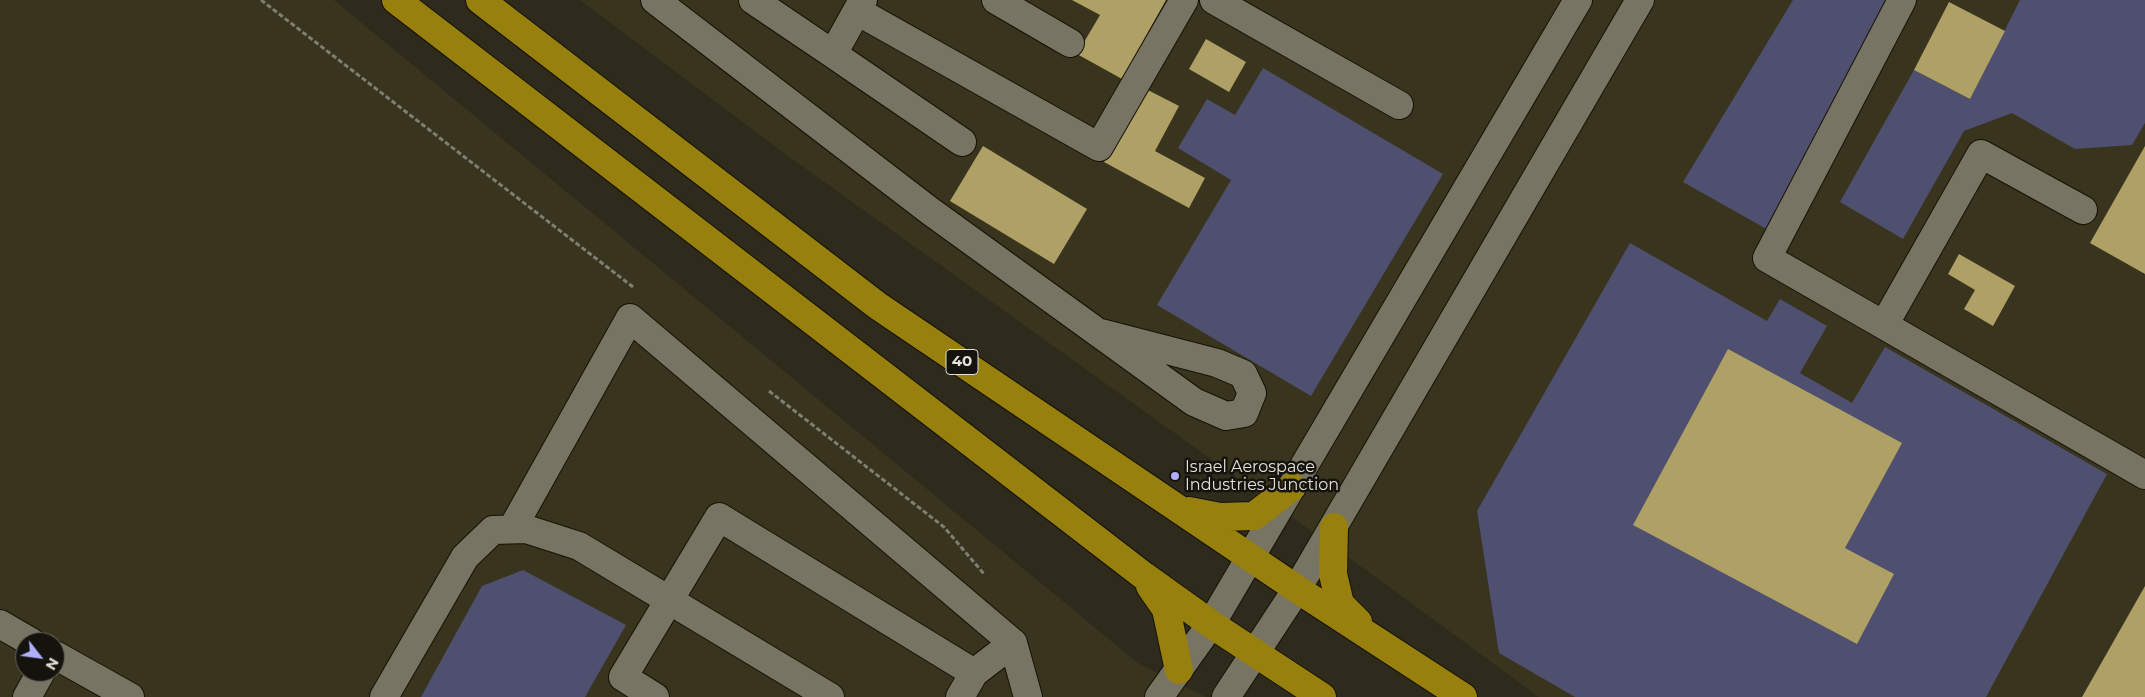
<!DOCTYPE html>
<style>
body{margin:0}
#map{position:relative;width:2145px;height:697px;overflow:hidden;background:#2e2b1c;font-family:Montserrat,sans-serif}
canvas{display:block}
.north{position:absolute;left:15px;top:632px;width:50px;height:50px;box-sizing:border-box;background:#15130d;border:1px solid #67655e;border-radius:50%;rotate:120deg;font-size:14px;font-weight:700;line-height:20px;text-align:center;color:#e2e0d7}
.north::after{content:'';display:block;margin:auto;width:18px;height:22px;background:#afaefa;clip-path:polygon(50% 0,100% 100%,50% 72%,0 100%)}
</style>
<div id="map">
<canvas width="2145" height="697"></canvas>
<div class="north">N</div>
</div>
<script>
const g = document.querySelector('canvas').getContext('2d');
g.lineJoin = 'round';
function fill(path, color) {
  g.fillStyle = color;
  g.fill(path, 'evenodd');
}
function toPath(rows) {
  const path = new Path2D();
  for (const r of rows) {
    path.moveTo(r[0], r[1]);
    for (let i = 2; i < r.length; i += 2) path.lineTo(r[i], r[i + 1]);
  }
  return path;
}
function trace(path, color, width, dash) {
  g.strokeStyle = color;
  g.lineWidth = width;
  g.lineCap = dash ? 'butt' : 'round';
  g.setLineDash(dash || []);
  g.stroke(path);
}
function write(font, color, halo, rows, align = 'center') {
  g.font = font + ' Montserrat,sans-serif';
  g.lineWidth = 5;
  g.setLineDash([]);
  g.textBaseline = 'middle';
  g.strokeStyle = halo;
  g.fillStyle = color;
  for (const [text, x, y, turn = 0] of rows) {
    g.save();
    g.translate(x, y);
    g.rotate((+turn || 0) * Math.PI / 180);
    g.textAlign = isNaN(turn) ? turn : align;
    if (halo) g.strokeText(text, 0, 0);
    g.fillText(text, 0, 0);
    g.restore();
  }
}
fill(toPath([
 [0,0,334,0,1139,664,1206,697,0,697],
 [25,642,55,642,55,672,25,672],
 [580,0,2145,0,2145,697,1539,697,1388,586,784,153]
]), '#39341e');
fill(toPath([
 [1793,0,1890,0,1770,231,1683,182],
 [2020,0,2145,0,2145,123,2132,145,2075,149,2012,113,1964,131,1903,239,1840,202,1914,70,1970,99],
 [1263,68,1443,174,1311,396,1157,305,1231,180,1178,148,1207,99,1235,115],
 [1630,243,1767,321,1780,299,1827,326,1800,373,1852,403,1885,347,2107,474,1986,697,1575,697,1499,653,1477,511],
 [523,570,626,625,585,697,421,697,482,586]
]), '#4f4f70');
fill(toPath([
 [1072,0,1166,0,1122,79,1077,54,1100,15],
 [1949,2,2005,31,1970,99,1914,70],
 [1206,39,1246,62,1229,92,1189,69],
 [1144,88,1179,106,1155,151,1205,178,1189,208,1104,162],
 [983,146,1087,209,1054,264,950,201],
 [2145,146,2145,274,2090,243],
 [1959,254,2015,286,1993,326,1964,309,1975,290,1948,274],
 [1728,349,1902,443,1845,548,1894,574,1857,644,1633,525],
 [2145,586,2145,697,2082,697]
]), '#afa065');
const minor = toPath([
 [655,0,930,211,1194,402,1226,416,1244,413,1252,393,1243,374,1217,363,1101,333],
 [753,0,833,54],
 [863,0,833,54,962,142],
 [996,0,1070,43],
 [1214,0,1399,105],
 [1902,0,1767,258,2145,475],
 [857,11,1099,147,1184,0],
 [1884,325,1981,154,2083,210],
 [512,529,630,318,1013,643,974,673,719,517,623,677,655,697],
 [0,624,31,642],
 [1013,643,1028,697],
 [55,655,130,697],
 [27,697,41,672],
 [384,697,465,557,493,530,526,529,579,546,830,697],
 [960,697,974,673],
 [1159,697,1211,624,1578,0],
 [1226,697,1297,589,1640,0]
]);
const highway = toPath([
 [396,0,1144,576,1211,624,1322,697],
 [480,0,878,306,1297,589,1463,697],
 [1189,511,1220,517,1254,516,1292,487],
 [1334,527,1333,574,1340,604,1358,622],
 [1150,586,1166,609,1179,670]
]);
trace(minor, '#161306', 30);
trace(highway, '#161306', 30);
trace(toPath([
 [261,0,633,287],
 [769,391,944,527,984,574]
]), '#807e71', 3, [5, 2.5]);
trace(minor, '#787463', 28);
trace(highway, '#97800d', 28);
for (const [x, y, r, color] of [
 [1175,476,5,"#afaefa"]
]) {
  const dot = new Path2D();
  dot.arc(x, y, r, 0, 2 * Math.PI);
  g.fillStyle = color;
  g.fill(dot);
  trace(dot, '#15130d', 2);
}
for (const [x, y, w] of [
 [962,362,32]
]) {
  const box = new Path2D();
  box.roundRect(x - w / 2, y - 12.5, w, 25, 4);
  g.fillStyle = '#15130d';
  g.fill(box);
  trace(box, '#e2e0d7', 1);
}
write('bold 15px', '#e2e0d7', null, [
 ["40",962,362]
]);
write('16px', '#e2e0d7', '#15130d', [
 ["Israel Aerospace",1185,467],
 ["Industries Junction",1185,485]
], 'left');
</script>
